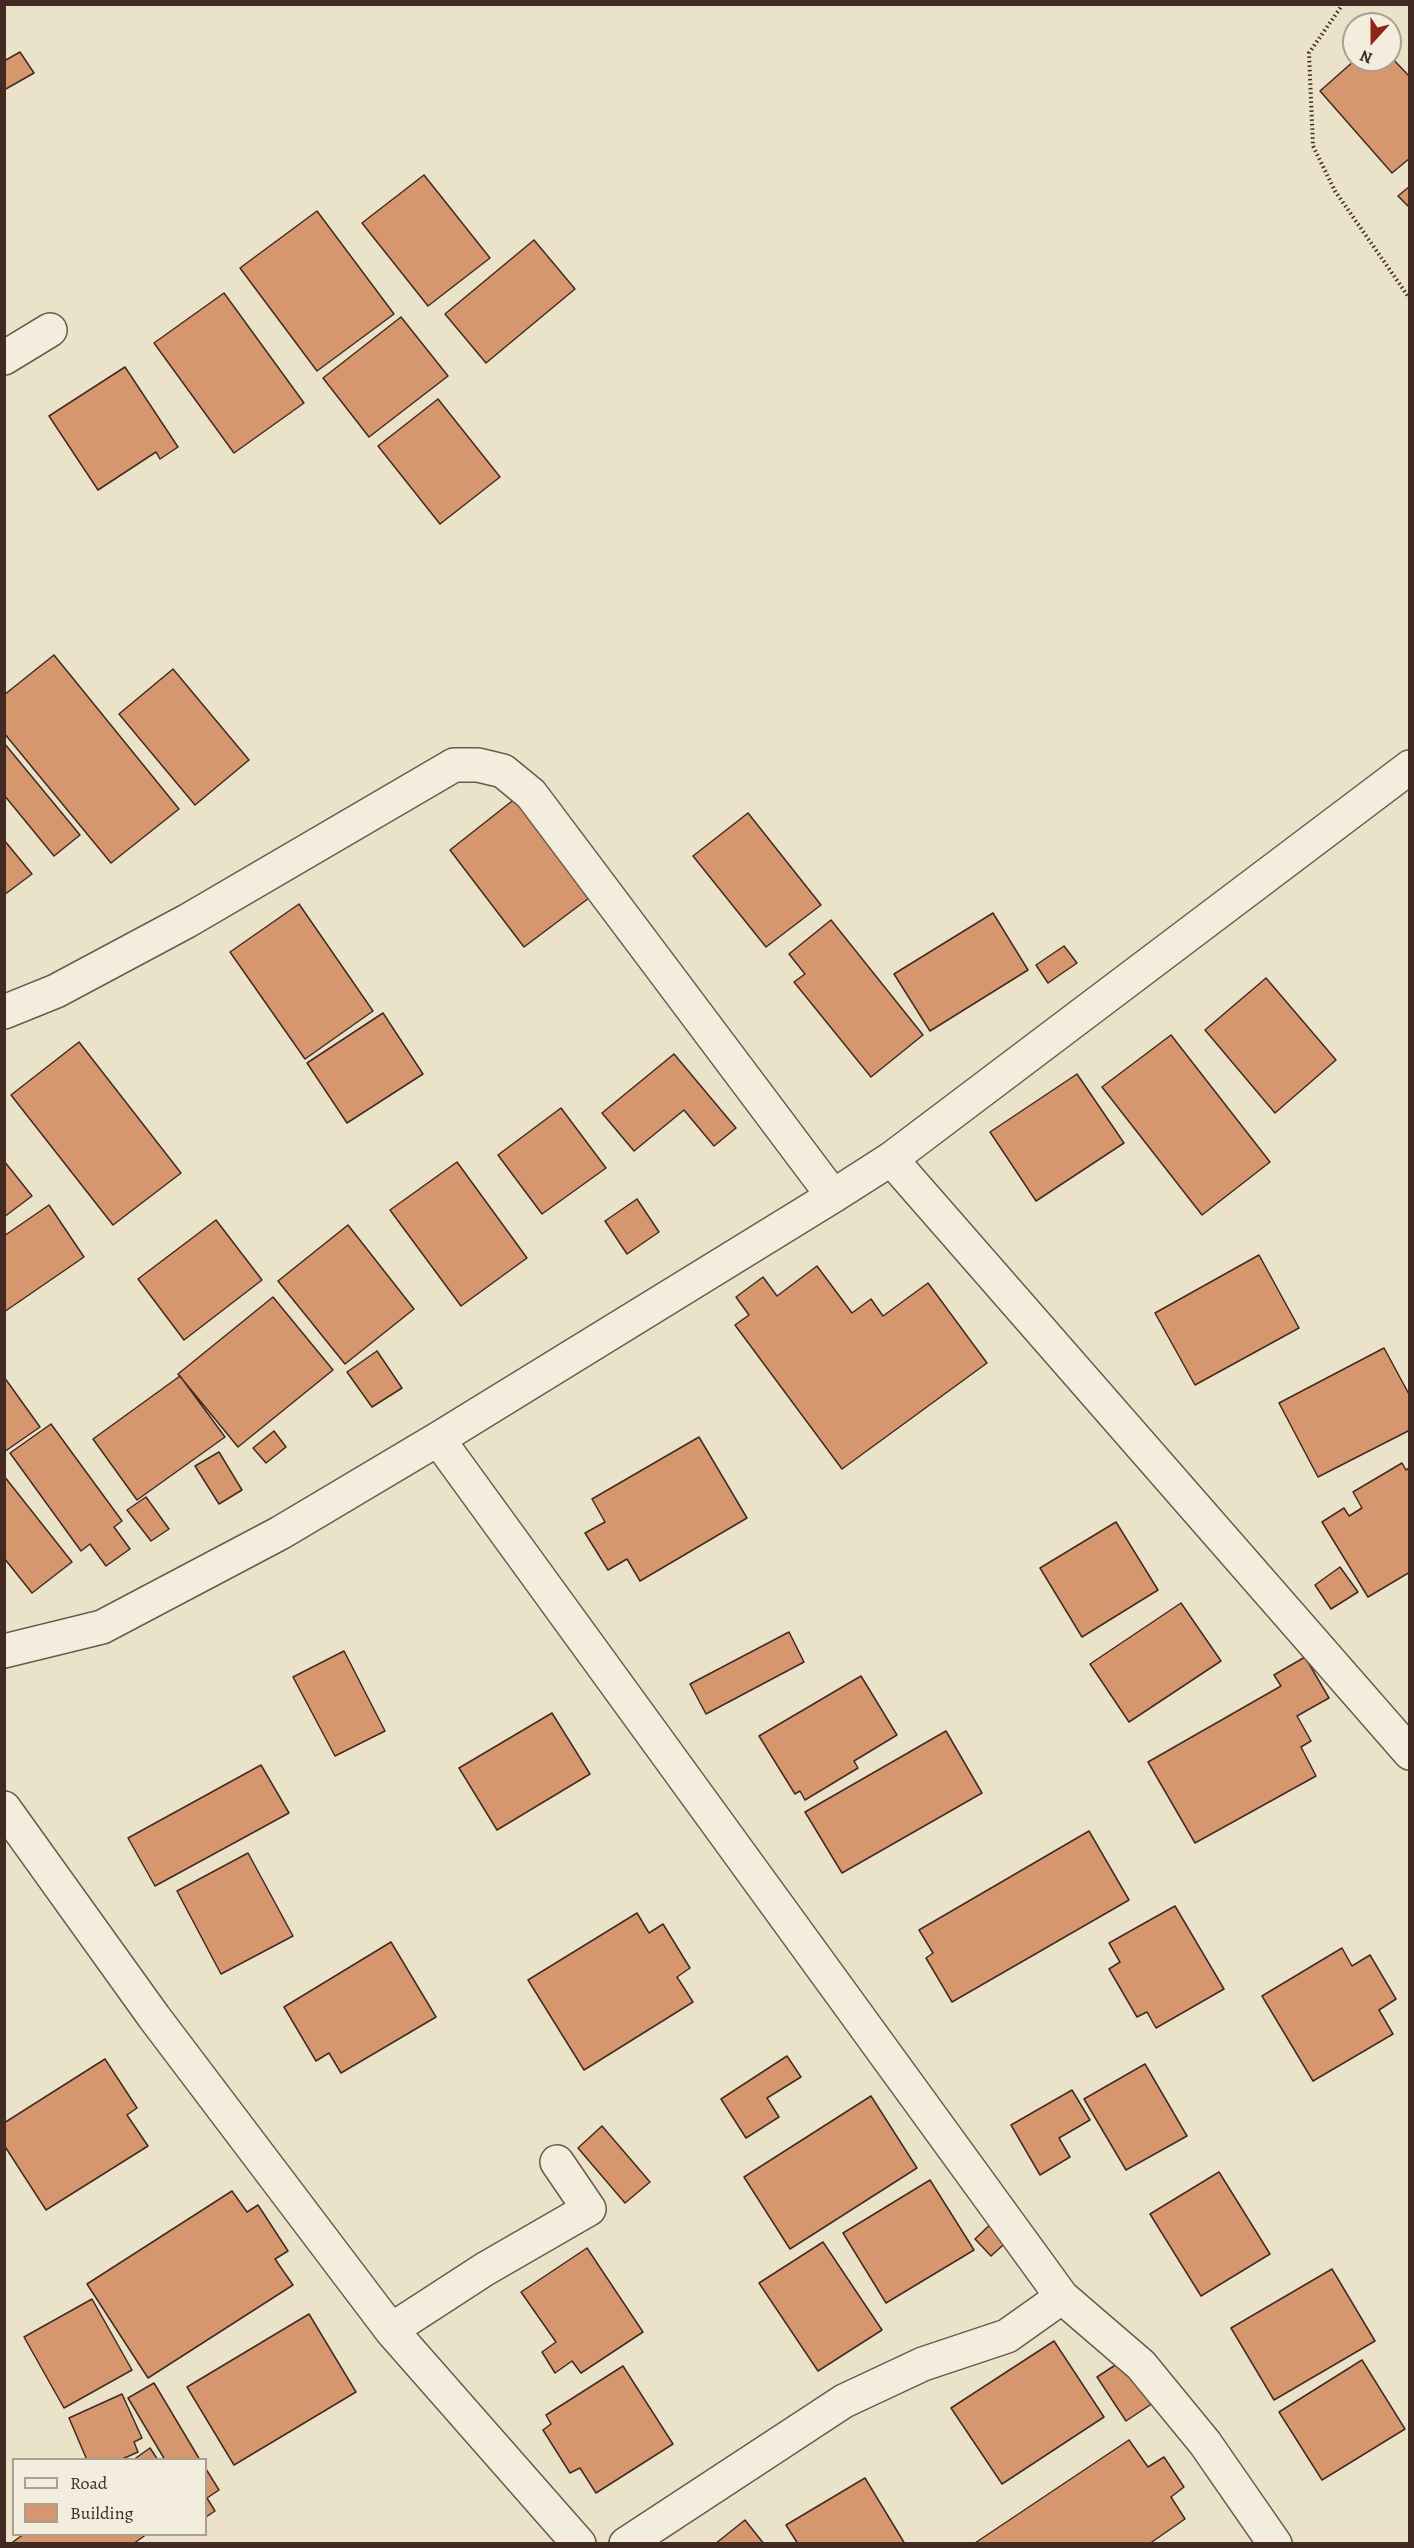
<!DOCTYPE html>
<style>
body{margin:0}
#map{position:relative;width:1414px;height:2548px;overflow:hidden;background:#ebe3c9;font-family:Alegreya,serif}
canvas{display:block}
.frame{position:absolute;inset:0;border:6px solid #422a22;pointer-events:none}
.legend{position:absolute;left:12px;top:2458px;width:195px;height:78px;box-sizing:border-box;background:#f2eddc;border:2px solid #ac9f92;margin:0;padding:8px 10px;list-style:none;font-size:18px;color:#422a22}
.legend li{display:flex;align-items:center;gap:12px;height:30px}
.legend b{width:30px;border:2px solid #ac9f92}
.north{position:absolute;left:1342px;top:12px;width:60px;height:60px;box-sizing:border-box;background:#f2eddc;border:2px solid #ac9f92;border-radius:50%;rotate:201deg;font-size:16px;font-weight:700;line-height:24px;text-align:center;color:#422a22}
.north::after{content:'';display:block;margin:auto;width:21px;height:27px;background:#8f2418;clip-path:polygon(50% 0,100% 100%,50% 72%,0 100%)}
</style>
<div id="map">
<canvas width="1414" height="2548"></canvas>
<div class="frame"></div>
<ul class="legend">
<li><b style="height:8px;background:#f2eddc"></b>Road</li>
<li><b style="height:16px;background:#d7976e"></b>Building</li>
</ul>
<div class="north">N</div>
</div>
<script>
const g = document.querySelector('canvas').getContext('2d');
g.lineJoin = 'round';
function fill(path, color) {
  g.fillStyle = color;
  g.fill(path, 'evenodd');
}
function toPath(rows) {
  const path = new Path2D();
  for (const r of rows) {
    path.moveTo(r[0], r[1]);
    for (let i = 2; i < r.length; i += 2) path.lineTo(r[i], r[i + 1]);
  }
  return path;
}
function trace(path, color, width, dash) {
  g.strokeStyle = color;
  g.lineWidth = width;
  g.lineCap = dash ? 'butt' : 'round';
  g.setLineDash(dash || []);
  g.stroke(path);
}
const building = toPath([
 [20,52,34,73,4,90,4,61,20,52],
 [1390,56,1410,77,1410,158,1392,173,1320,91,1355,60,1390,60,1390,56],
 [424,175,490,258,428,306,362,223,424,175],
 [1410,186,1410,208,1398,196,1410,186],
 [317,211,394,314,317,371,240,268,317,211],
 [534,240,575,289,486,363,445,314,534,240],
 [224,293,304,403,234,453,154,343,224,293],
 [401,317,448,376,369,437,323,378,401,317],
 [125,367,178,447,160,459,156,452,98,490,49,416,125,367],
 [438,399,500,477,440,524,378,446,438,399],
 [54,655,179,809,111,863,4,733,4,695,54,655],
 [173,669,249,760,195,805,119,714,173,669],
 [4,743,80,835,54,856,4,795,4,743],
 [521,794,597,892,524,947,450,850,521,794],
 [748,813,821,905,766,947,693,856,748,813],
 [4,840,32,874,4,895,4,840],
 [299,904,373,1011,305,1059,230,952,299,904],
 [993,913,1028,970,930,1031,894,974,993,913],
 [831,920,923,1035,871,1077,794,982,805,974,789,954,831,920],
 [1064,946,1077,963,1048,983,1036,965,1064,946],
 [1266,978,1336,1060,1275,1113,1205,1030,1266,978],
 [383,1013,423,1074,347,1123,307,1063,383,1013],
 [1171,1035,1270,1162,1202,1215,1102,1087,1171,1035],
 [79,1042,181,1173,113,1225,11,1095,79,1042],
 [674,1054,736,1128,714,1146,684,1110,634,1151,602,1113,674,1054],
 [1077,1074,1124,1143,1036,1201,990,1132,1077,1074],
 [561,1108,606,1168,542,1214,498,1155,561,1108],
 [4,1161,32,1196,4,1217,4,1161],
 [457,1162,527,1258,461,1306,390,1210,457,1162],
 [637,1199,659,1232,627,1254,605,1221,637,1199],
 [49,1205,84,1257,4,1312,4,1236,49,1205],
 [216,1220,262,1280,184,1340,138,1279,216,1220],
 [348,1225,414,1309,345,1364,278,1281,348,1225],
 [1259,1255,1299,1328,1195,1385,1155,1313,1259,1255],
 [817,1266,852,1313,871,1299,883,1316,928,1283,987,1363,842,1469,735,1325,749,1315,736,1297,763,1277,777,1296,817,1266],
 [273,1297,333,1370,238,1447,178,1374,273,1297],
 [1384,1348,1410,1396,1410,1430,1318,1477,1279,1403,1384,1348],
 [377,1351,402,1388,372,1407,347,1372,377,1351],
 [180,1376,225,1437,137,1500,93,1439,180,1376],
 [4,1377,40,1427,4,1452,4,1377],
 [51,1424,122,1521,114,1527,130,1549,106,1566,90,1544,81,1551,10,1453,51,1424],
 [274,1431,286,1447,266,1463,253,1448,274,1431],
 [699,1437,747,1518,640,1581,627,1559,608,1570,585,1533,605,1522,592,1499,699,1437],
 [219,1452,242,1490,219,1504,195,1466,219,1452],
 [1402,1463,1406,1470,1410,1467,1410,1572,1368,1597,1322,1522,1344,1508,1349,1516,1362,1508,1353,1492,1402,1463],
 [4,1476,72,1562,32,1593,4,1558,4,1476],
 [146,1497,169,1529,151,1541,127,1510,146,1497],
 [1116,1522,1158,1590,1082,1637,1040,1568,1116,1522],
 [1340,1567,1358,1592,1331,1609,1315,1585,1340,1567],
 [1181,1603,1221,1661,1129,1722,1090,1664,1181,1603],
 [789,1632,804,1662,706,1714,690,1684,789,1632],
 [344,1651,385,1731,335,1756,293,1677,344,1651],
 [1305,1657,1329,1698,1297,1716,1311,1741,1301,1747,1316,1776,1195,1843,1148,1762,1281,1686,1274,1675,1305,1657],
 [861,1676,897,1735,854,1761,858,1768,805,1800,800,1791,795,1794,759,1736,861,1676],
 [552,1713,590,1774,497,1830,459,1768,552,1713],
 [946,1731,982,1793,842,1873,805,1812,946,1731],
 [261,1765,289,1813,155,1886,128,1838,261,1765],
 [1089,1831,1129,1900,952,2002,926,1958,933,1953,919,1930,1089,1831],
 [248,1853,293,1936,221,1974,177,1891,248,1853],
 [1175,1906,1224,1989,1156,2028,1147,2012,1137,2017,1109,1969,1120,1962,1109,1943,1175,1906],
 [637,1913,649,1933,663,1924,690,1968,677,1977,693,2002,584,2070,528,1980,637,1913],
 [391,1942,436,2017,341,2073,329,2053,316,2061,284,2007,391,1942],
 [1342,1948,1352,1966,1370,1955,1396,1999,1379,2010,1393,2034,1313,2081,1262,1996,1342,1948],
 [787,2056,801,2077,767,2098,779,2117,746,2138,721,2099,787,2056],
 [105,2059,137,2108,127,2115,148,2146,46,2210,4,2145,4,2123,105,2059],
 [1145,2064,1187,2136,1126,2170,1084,2099,1145,2064],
 [1072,2090,1090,2120,1059,2138,1070,2157,1040,2175,1011,2125,1072,2090],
 [871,2096,917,2168,790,2249,744,2177,871,2096],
 [602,2126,650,2182,625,2203,578,2148,602,2126],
 [1219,2172,1270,2254,1201,2296,1150,2214,1219,2172],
 [930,2180,974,2250,886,2303,843,2233,930,2180],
 [232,2191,247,2212,258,2205,288,2251,275,2259,293,2285,148,2378,87,2284,232,2191],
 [996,2219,1013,2236,991,2256,975,2239,996,2219],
 [823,2242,882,2330,818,2371,759,2283,823,2242],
 [587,2248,643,2332,581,2373,572,2361,555,2373,542,2352,556,2342,521,2292,587,2248],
 [1332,2269,1375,2341,1274,2400,1231,2328,1332,2269],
 [92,2299,132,2370,64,2408,24,2337,92,2299],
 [309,2314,356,2392,234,2465,187,2387,309,2314],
 [1054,2341,1104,2417,1002,2484,951,2408,1054,2341],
 [1123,2360,1153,2403,1126,2421,1097,2377,1123,2360],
 [1362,2360,1405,2429,1322,2480,1279,2412,1362,2360],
 [623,2366,673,2444,596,2493,580,2468,570,2473,543,2430,551,2424,546,2415,623,2366],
 [154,2383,200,2460,165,2460,128,2398,154,2383],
 [122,2394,142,2438,134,2442,138,2452,120,2460,87,2460,69,2418,122,2394],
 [1129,2440,1148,2467,1164,2457,1184,2487,1171,2497,1185,2519,1149,2544,975,2543,1129,2440],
 [150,2448,158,2460,133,2460,150,2448],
 [206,2469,219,2490,207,2498,215,2511,206,2517,206,2469],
 [865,2478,905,2544,798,2544,786,2525,865,2478],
 [745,2520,764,2544,715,2544,745,2520],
 [24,2534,147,2534,133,2544,10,2544,24,2534]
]);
fill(building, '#d7976e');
trace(building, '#422a22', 1.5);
const minor = toPath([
 [4,358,50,330],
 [4,1012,56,991,187,921,454,765,478,765,503,771,531,794,833,1196],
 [891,1159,1410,1753],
 [438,1439,1062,2297,1141,2365,1205,2443,1275,2544],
 [4,1651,102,1627,280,1533,438,1439,833,1196,891,1159,1410,767],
 [4,1808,154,2017,391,2330,579,2544],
 [391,2330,485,2269,589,2209,557,2162],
 [626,2544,844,2401,923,2364,1007,2336,1062,2297]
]);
trace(minor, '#6c584c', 36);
trace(toPath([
 [1343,4,1309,53,1313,146,1335,191,1410,299]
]), '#422a22', 4, [1.5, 3]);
trace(minor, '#f2eddc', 33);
</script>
